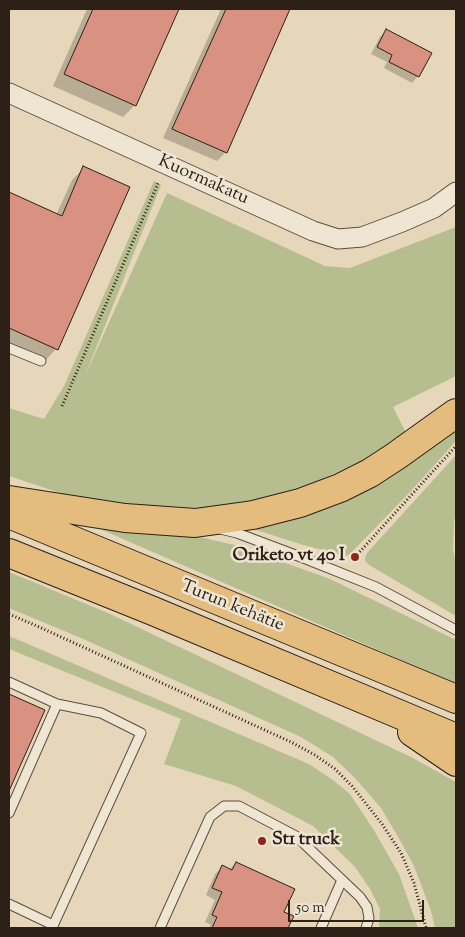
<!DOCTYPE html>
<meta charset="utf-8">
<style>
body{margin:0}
#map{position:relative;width:465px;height:937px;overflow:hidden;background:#e6d7bb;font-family:"Sorts Mill Goudy",serif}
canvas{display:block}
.frame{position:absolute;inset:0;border:10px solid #2c2017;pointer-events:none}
.scale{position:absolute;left:288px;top:900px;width:136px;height:22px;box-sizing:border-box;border:2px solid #2c2017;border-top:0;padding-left:6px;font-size:15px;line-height:18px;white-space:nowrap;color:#2c2017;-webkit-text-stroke:4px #efe5d3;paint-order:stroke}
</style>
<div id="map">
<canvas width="465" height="937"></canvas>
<div class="frame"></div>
<div class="scale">50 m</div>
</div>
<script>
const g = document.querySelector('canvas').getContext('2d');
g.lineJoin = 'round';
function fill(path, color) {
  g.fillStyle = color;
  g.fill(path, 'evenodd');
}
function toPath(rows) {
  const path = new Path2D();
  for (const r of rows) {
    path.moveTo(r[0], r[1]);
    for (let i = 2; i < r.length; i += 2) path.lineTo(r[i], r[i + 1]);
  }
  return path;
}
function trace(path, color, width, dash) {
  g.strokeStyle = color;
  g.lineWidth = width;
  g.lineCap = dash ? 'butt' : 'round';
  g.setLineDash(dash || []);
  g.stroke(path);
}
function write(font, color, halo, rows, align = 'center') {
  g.font = font + ' "Sorts Mill Goudy",serif';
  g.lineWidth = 5;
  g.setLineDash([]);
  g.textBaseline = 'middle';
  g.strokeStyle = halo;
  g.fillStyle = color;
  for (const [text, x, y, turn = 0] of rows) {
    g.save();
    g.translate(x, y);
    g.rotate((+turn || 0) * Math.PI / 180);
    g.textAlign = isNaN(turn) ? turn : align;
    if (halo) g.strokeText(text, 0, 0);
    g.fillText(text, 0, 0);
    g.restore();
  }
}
fill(toPath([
 [154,181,161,185,85,376,167,193,325,266,350,268,456,227,456,376,393,407,406,433,371,456,322,479,266,499,219,509,181,511,87,502,9,476,9,408,44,419,64,386],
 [456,424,456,441,411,491,350,554,346,556,303,545,247,527],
 [456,455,456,509,454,523,453,548,456,564,456,616,369,565,365,561,365,558,367,553],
 [100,529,195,536,239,546,330,579,456,640,456,684],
 [9,572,108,613,413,758,456,782,456,928,435,928,431,911,414,866,397,835,381,808,354,777,333,757,301,737,81,638,9,608],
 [9,636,309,764,333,780,350,794,375,832,399,874,418,928,379,928,380,909,370,889,355,867,313,826,236,786,164,764,181,719,9,649]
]), '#b6be90');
fill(toPath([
 [87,9,178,9,135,105,123,117,53,86],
 [221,9,289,9,226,152,217,161,163,138],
 [386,31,418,76,412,83,384,68,387,62,371,54,380,37],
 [84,168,56,349,45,361,9,345,9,194,56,215,72,180],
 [9,695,43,711,9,788],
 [236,863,283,913,292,917,287,928,209,928,211,925,205,922,215,900,206,895,215,874,223,867,229,870]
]), '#0003');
const building = toPath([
 [93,9,179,9,136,106,64,74,93,9],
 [226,9,290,9,227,153,172,129,226,9],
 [386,29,432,53,419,77,389,62,392,55,377,47,386,29],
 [83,166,130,187,58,350,9,328,9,192,62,216,83,166],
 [9,694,45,710,9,791,9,694],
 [236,862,295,889,284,912,294,916,288,928,212,928,217,917,212,915,222,892,212,888,222,865,232,870,236,862]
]);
fill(building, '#d99281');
trace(building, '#2c2017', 1);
const lane = toPath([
 [9,348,41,361],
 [220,529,237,533,306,559,376,587,456,630],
 [9,682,57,704,101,713,141,733,52,928],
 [9,813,57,704],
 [9,904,53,925],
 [160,928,210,817,224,806,239,806,296,836,360,897,367,907,369,918,366,928],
 [321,928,342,880]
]);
const street = toPath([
 [9,93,313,231,338,239,362,237,402,222,434,208,456,192]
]);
const highway = toPath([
 [9,500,125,518,195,523,253,515,300,503,340,488,370,473,396,456,456,413],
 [9,514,456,699],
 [9,553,153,611,456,738],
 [412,732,456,762]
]);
trace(lane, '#5a4e40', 11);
trace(street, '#5a4e40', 21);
trace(highway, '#2c2017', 30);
trace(toPath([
 [62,406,159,181],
 [355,557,456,446],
 [9,614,37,626,291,742,315,755,335,769,352,786,382,824,401,853,414,883,426,928]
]), '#2c2017', 3, [1, 2.5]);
trace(lane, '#efe5d3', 9);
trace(street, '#efe5d3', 19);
trace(highway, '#e3bc7e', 28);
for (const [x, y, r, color] of [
 [355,557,5,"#8f2418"],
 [262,841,5,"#8f2418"]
]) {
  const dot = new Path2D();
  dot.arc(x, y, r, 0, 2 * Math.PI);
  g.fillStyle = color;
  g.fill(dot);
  trace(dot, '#efe5d3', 2);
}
write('18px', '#2c2017', '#efe5d3', [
 ["Kuormakatu",203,181,24],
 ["Turun kehätie",232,607,22]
]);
write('bold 18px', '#2c2017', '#efe5d3', [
 ["Oriketo vt 40 I",345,557],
 ["St1 truck",272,841,"left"]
], 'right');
</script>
